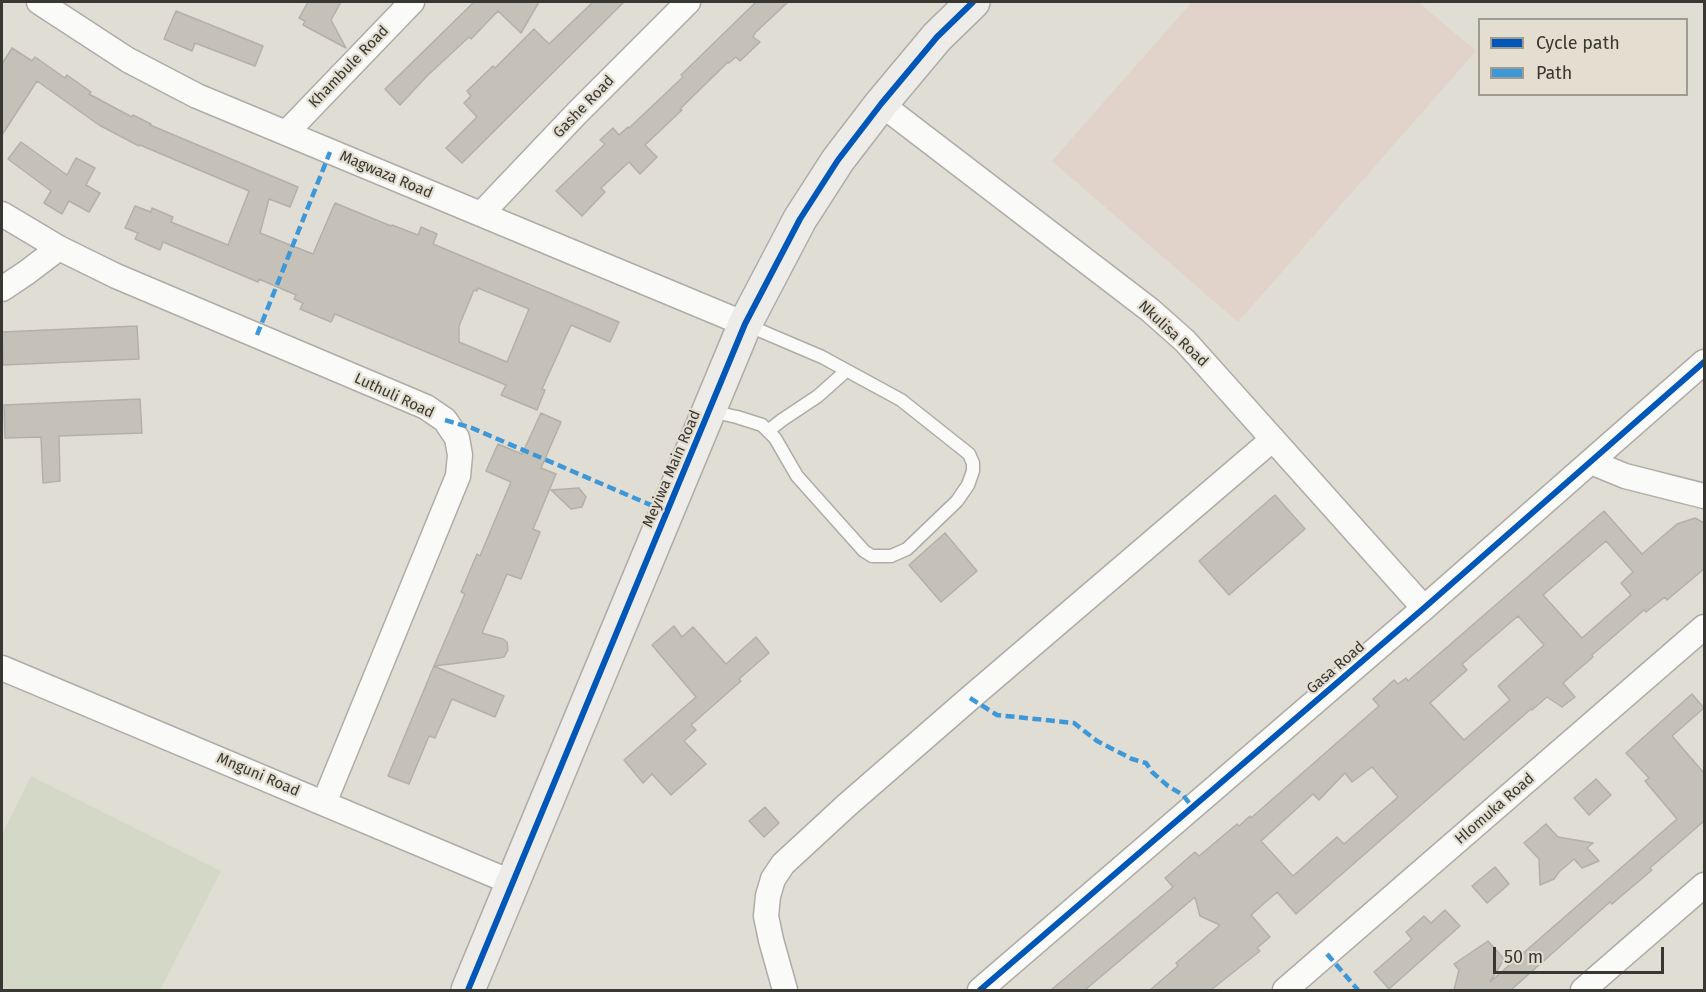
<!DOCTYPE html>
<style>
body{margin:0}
#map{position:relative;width:1706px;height:992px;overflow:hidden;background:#e0ddd5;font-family:"Fira Sans",sans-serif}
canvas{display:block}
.frame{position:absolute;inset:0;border:3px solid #393732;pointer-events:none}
.legend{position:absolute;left:1478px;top:18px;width:210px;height:78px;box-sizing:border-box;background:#e4ded1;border:2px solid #a09b91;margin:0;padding:8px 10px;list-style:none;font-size:18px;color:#393732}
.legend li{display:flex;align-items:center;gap:12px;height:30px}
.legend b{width:30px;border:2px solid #a09b91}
.scale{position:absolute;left:1493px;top:947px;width:171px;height:27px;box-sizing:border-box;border:3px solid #393732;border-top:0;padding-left:8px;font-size:18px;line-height:21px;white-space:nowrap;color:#393732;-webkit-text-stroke:4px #e4ded1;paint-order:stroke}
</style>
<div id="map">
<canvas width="1706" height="992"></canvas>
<div class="frame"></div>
<ul class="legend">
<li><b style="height:8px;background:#0057b8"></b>Cycle path</li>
<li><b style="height:8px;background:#3e98d8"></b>Path</li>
</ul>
<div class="scale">50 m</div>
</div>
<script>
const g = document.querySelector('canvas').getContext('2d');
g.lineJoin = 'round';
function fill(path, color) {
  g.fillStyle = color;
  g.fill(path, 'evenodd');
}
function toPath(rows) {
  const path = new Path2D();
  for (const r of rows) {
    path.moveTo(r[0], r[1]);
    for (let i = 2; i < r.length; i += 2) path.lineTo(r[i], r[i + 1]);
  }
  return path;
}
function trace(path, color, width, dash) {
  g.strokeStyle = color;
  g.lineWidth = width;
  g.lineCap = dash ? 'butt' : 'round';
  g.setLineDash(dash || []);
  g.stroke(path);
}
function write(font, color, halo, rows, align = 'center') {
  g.font = font + ' "Fira Sans",sans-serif';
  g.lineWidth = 4.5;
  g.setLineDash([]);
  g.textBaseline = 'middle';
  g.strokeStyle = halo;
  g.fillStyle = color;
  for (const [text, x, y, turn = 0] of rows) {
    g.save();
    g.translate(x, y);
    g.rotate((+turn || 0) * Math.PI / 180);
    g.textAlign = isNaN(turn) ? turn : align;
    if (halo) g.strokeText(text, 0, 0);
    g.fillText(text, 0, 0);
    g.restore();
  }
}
fill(toPath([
 [1192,2,1418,2,1476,51,1238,322,1052,161]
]), '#e1d2ca');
fill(toPath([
 [31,776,221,871,160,990,2,990,2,834]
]), '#d4d8c6');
const building = toPath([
 [308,2,341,2,331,20,346,48,303,25,305,21,299,18,308,2],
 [474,2,539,2,521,33,498,11,471,39,469,37,427,76,400,105,385,89,474,2],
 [593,2,624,2,462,163,446,148,477,117,464,103,471,96,467,91,493,66,495,68,534,29,549,44,593,2],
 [756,2,788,2,755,33,753,37,760,42,740,61,736,57,729,63,728,62,680,109,682,110,645,145,657,157,640,174,629,162,601,188,605,192,582,216,556,191,605,144,600,140,613,128,619,135,628,127,629,128,683,77,681,75,756,2],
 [176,11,263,46,255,66,195,43,192,51,164,39,176,11],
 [12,48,32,61,35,57,65,78,67,75,91,92,89,94,132,117,133,115,151,124,150,125,298,187,290,207,269,199,260,233,313,254,335,203,391,226,392,225,418,235,421,227,437,234,433,244,619,322,610,342,571,325,542,389,545,390,537,410,501,395,506,385,335,314,331,322,300,309,303,303,294,299,296,295,259,279,258,282,163,242,160,250,135,239,138,233,125,228,135,206,151,212,152,208,173,217,171,222,228,245,249,191,140,145,139,146,99,125,37,81,2,135,2,64,12,48],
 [478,288,529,309,507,362,459,342,459,326,474,290,477,291,478,288],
 [21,142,67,175,76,158,95,168,86,185,100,193,89,212,69,201,62,214,44,203,51,191,8,159,21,142],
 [137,326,139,359,3,365,2,332,137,326],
 [140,399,142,433,59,436,60,481,43,483,41,437,5,438,4,405,140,399],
 [541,413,561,422,541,468,556,474,533,529,540,532,521,579,507,574,482,633,503,639,507,642,508,650,504,657,499,658,434,666,465,594,461,592,477,554,480,556,511,482,486,471,498,444,522,454,541,413],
 [579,488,586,497,582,507,571,509,551,490,579,488],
 [1275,495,1305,529,1229,595,1199,561,1275,495],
 [1604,511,1642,554,1677,524,1695,518,1704,523,1704,569,1667,600,1665,597,1646,612,1644,610,1592,655,1593,657,1563,683,1575,697,1562,707,1547,697,1532,710,1531,709,1296,914,1277,892,1251,915,1270,937,1257,948,1260,951,1211,990,1150,990,1178,966,1176,963,1220,925,1200,916,1195,897,1085,990,1051,990,1173,887,1165,878,1195,852,1199,856,1237,824,1239,826,1250,816,1251,818,1379,706,1373,699,1394,680,1398,684,1406,678,1408,681,1604,511],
 [1606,541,1633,572,1621,583,1631,595,1582,638,1543,595,1606,541],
 [1518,616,1544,645,1498,686,1510,700,1464,740,1430,703,1467,670,1462,664,1518,616],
 [1372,767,1398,797,1344,844,1337,837,1293,876,1261,841,1313,794,1319,800,1345,773,1352,782,1372,767],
 [945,533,977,571,941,602,909,565,945,533],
 [674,626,682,637,693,627,726,664,756,637,769,653,739,679,741,681,691,725,696,730,684,741,706,764,671,795,652,774,643,783,624,760,696,697,652,645,674,626],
 [434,666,504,696,495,717,452,699,435,738,429,736,409,784,388,776,434,666],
 [1692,694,1704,708,1672,736,1704,773,1704,821,1650,868,1652,870,1612,904,1610,902,1511,990,1454,990,1459,970,1454,964,1488,941,1504,959,1490,982,1677,819,1645,781,1649,778,1626,753,1692,694],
 [1596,779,1611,795,1589,815,1574,798,1596,779],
 [765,807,779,823,764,837,749,821,765,807],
 [1546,824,1558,837,1593,843,1587,848,1599,861,1582,868,1574,859,1559,872,1554,879,1540,885,1539,859,1524,843,1546,824],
 [1495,867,1509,884,1487,903,1472,886,1495,867],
 [1445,910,1460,926,1389,989,1374,972,1412,939,1406,932,1424,916,1431,923,1445,910]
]);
fill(building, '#c5c1b8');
trace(building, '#b2b0ab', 1.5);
const lane = toPath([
 [710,411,737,417,762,425,775,438,797,476,864,551,872,556,891,556,907,549,957,501,968,485,973,471,973,463,969,454,901,400,822,357,747,325],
 [768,431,782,420,818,396,846,371]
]);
const street = toPath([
 [39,2,128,60,197,96,745,324],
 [881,104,1150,310,1185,341,1424,608],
 [286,133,412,2],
 [2,214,59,248,116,276,426,407,445,420,457,438,460,455,458,476,324,803],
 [481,214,577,113,688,2],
 [2,289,26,273,59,248],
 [1591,462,1625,476,1704,496],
 [2,668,513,883],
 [785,990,771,940,766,916,768,896,773,879,783,864,847,805,970,698,1273,439],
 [980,990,1424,608,1704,362],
 [1285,990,1704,627],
 [1583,990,1704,885]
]);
const secondary = toPath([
 [468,990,745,324,800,219,838,160,881,104,937,37,973,2]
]);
trace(lane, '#aeaca6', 15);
trace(street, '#aeaca6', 27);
trace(secondary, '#aeaca6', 36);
trace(lane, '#fafaf9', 12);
trace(street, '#fafaf9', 24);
trace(secondary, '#eeece9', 33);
trace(toPath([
 [257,335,330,152],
 [445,420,472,428,667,512],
 [970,698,997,715,1074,723,1097,741,1132,759,1146,763,1152,772,1168,786,1183,795,1193,808],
 [1327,954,1358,990]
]), '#3e98d8', 4.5, [9, 4.5]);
trace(toPath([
 [468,990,745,324,800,219,838,160,881,104,937,37,973,2],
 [980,990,1424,608,1704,362]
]), '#0057b8', 6);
write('15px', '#393732', '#e4ded1', [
 ["Khambule Road",349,67,-46],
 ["Gashe Road",584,107,-46],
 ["Magwaza Road",386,175,23],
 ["Nkulisa Road",1173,334,43],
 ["Luthuli Road",394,396,25],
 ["Meyiwa Main Road",672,469,-67],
 ["Gasa Road",1336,668,-41],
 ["Mnguni Road",258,775,23],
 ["Hlomuka Road",1495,809,-41]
]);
</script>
